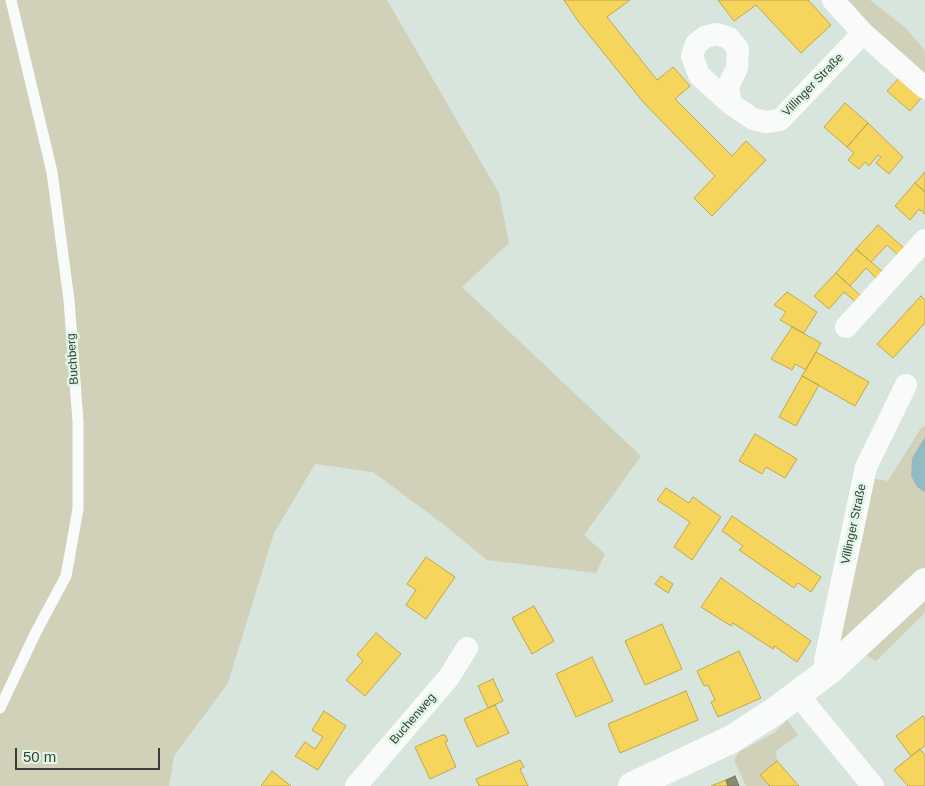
<!DOCTYPE html>
<meta charset="utf-8">
<style>
body{margin:0}
#map{position:relative;width:925px;height:786px;overflow:hidden;background:#d8e5dc;font-family:Arial,sans-serif}
canvas{display:block}
.scale{position:absolute;left:15px;top:748px;width:145px;height:22px;box-sizing:border-box;border:2px solid #353e37;border-top:0;padding-left:6px;font-size:15px;line-height:18px;white-space:nowrap;color:#353e37;-webkit-text-stroke:4px #e1f7e6;paint-order:stroke}
</style>
<div id="map">
<canvas width="925" height="786"></canvas>
<div class="scale">50 m</div>
</div>
<script>
const g = document.querySelector('canvas').getContext('2d');
g.lineJoin = 'round';
function fill(path, color) {
  g.fillStyle = color;
  g.fill(path, 'evenodd');
}
function toPath(rows) {
  const path = new Path2D();
  for (const r of rows) {
    path.moveTo(r[0], r[1]);
    for (let i = 2; i < r.length; i += 2) path.lineTo(r[i], r[i + 1]);
  }
  return path;
}
function trace(path, color, width, dash) {
  g.strokeStyle = color;
  g.lineWidth = width;
  g.lineCap = dash ? 'butt' : 'round';
  g.setLineDash(dash || []);
  g.stroke(path);
}
function write(font, color, halo, rows, align = 'center') {
  g.font = font + ' Arial,sans-serif';
  g.lineWidth = 5;
  g.setLineDash([]);
  g.textBaseline = 'middle';
  g.strokeStyle = halo;
  g.fillStyle = color;
  for (const [text, x, y, turn = 0] of rows) {
    g.save();
    g.translate(x, y);
    g.rotate((+turn || 0) * Math.PI / 180);
    g.textAlign = isNaN(turn) ? turn : align;
    if (halo) g.strokeText(text, 0, 0);
    g.fillText(text, 0, 0);
    g.restore();
  }
}
fill(toPath([
 [0,0,387,0,499,193,509,243,462,287,641,456,584,535,605,554,596,573,487,560,447,527,373,472,315,464,274,533,228,683,174,756,169,786,0,786],
 [844,0,870,0,907,29,925,51,925,78],
 [925,426,925,613,876,661,834,639,863,536,872,478,888,481,921,428],
 [787,720,798,735,776,751,777,761,761,775,770,786,746,786,734,760,739,752,774,733]
]), '#d1d0b8');
fill(toPath([
 [925,437,925,492,917,487,911,476,912,458]
]), '#91bac1');
const homes = toPath([
 [564,0,630,0,607,17,657,80,673,67,690,86,675,99,732,156,746,141,766,160,712,216,694,198,715,176,643,102,578,21,564,0],
 [718,0,808,0,831,25,801,53,756,5,734,21,718,0],
 [899,78,922,97,910,111,887,91,899,78],
 [845,103,868,123,847,147,824,127,845,103],
 [868,123,903,157,889,174,876,163,881,157,878,155,869,166,865,162,859,169,848,160,854,153,847,147,868,123],
 [925,172,925,192,915,183,925,172],
 [915,183,925,192,925,214,919,209,910,220,895,206,915,183],
 [878,225,905,249,899,256,887,245,871,262,856,249,878,225],
 [856,249,884,273,878,280,866,268,850,286,836,273,856,249],
 [836,273,862,297,857,303,844,292,829,309,814,296,836,273],
 [787,292,817,312,804,333,780,320,786,312,774,305,787,292],
 [921,296,925,300,925,323,893,358,877,344,921,296],
 [792,327,821,343,806,370,795,364,792,370,771,359,792,327],
 [816,352,869,382,855,406,802,376,816,352],
 [802,376,819,385,796,426,779,417,802,376],
 [755,434,797,459,785,478,766,467,762,474,739,461,755,434],
 [666,488,689,503,693,497,721,517,692,560,674,547,690,522,657,500,666,488],
 [732,516,821,577,811,592,798,583,794,588,739,550,743,546,722,531,732,516],
 [426,557,455,577,426,619,406,605,416,590,407,584,426,557],
 [661,576,673,584,668,593,655,584,661,576],
 [721,578,811,641,797,662,774,646,773,649,733,623,731,626,701,607,721,578],
 [534,606,554,641,532,654,512,618,534,606],
 [662,624,682,669,645,685,625,641,662,624],
 [376,633,401,654,365,696,346,680,363,661,357,655,376,633],
 [739,651,761,698,718,717,711,702,715,700,708,685,704,686,697,671,739,651],
 [592,657,613,701,576,717,556,674,592,657],
 [493,679,503,701,488,708,478,686,493,679],
 [686,691,698,720,620,753,608,724,686,691],
 [495,705,509,733,477,747,464,719,495,705],
 [324,711,346,726,318,770,295,756,305,742,315,749,323,737,312,730,324,711],
 [923,716,925,719,925,746,911,756,896,736,923,716],
 [442,735,445,735,448,741,445,742,456,767,430,779,415,747,442,735],
 [920,749,925,755,925,786,908,786,894,770,920,749],
 [520,760,524,767,520,769,528,786,479,786,476,779,520,760],
 [777,761,799,786,770,786,760,775,777,761],
 [272,771,291,786,261,786,272,771],
 [726,780,728,786,711,786,726,780]
]);
fill(homes, '#f6d55c');
trace(homes, '#bca851', 1);
const industry = toPath([
 [735,776,739,786,728,786,726,780,735,776]
]);
fill(industry, '#8c8c6e');
trace(industry, '#72755e', 1);
trace(toPath([
 [0,708,36,632,66,576,78,509,78,422,69,300,52,172,11,0]
]), '#f9fbfa', 11);
trace(toPath([
 [833,0,863,33,925,88],
 [731,104,728,86,737,68,738,49,729,38,717,34,705,37,696,44,692,56,699,75,731,104,753,119,766,122,780,120,863,33],
 [846,327,925,240],
 [830,670,825,661,866,467,906,385],
 [798,695,873,786],
 [356,786,449,677,467,648]
]), '#f9fbfa', 22);
trace(toPath([
 [632,786,732,739,775,711,830,670,925,582]
]), '#f9fbfa', 28);
write('12px', '#353e37', '#e1f7e6', [
 ["Villinger Straße",813,85,-46],
 ["Buchberg",73,359,-94],
 ["Villinger Straße",854,524,-78],
 ["Buchenweg",413,719,-49]
]);
</script>
